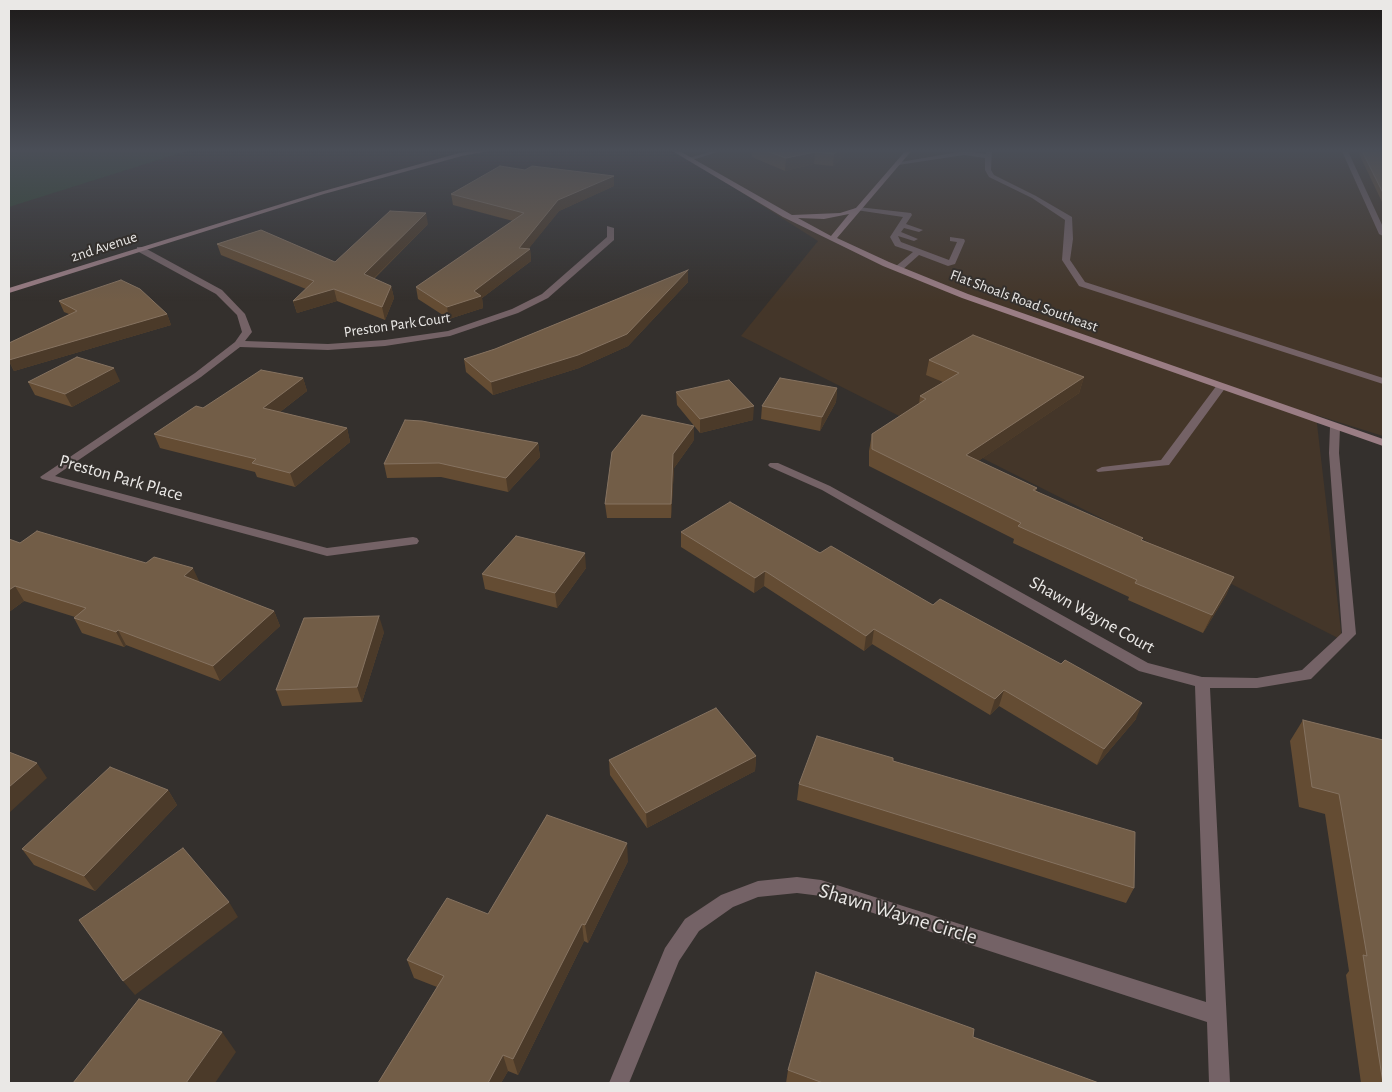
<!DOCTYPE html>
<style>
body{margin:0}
#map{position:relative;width:1392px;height:1092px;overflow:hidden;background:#34302d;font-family:"Alegreya Sans",sans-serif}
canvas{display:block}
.frame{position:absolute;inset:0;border:10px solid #eae8e6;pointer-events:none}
</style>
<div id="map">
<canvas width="1392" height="1092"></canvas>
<div class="frame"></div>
</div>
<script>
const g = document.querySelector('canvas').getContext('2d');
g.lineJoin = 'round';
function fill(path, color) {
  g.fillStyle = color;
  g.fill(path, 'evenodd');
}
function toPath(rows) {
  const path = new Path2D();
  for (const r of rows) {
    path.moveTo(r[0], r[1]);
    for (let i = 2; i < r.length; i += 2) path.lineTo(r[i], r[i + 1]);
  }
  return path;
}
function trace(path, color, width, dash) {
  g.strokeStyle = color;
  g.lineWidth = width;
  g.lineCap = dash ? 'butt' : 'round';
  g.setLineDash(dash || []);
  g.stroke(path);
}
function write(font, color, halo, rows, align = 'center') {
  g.font = font + ' "Alegreya Sans",sans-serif';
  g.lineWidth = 4;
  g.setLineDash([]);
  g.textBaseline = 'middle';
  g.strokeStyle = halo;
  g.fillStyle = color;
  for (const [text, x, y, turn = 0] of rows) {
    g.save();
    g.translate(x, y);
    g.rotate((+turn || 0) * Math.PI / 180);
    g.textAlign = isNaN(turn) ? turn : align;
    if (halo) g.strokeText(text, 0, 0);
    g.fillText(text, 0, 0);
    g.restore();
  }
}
fill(toPath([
 [673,149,1383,149,1383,436,1316,415,1342,640,741,336,818,241]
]), '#443629');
fill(toPath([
 [9,149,193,149,9,207]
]), '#2e432f');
fill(toPath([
 [719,149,727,149,689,161,686,159,719,149],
 [986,149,992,149,991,170,994,175,1036,196,1072,217,1073,239,1070,260,1085,282,1383,378,1383,384,1079,286,1062,260,1065,220,1032,198,989,177,985,170,985,158,964,155,898,165,895,163,964,151,986,154,986,149],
 [1341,149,1347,149,1383,227,1383,236,1379,234,1341,149],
 [858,207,911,213,912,215,906,224,923,230,919,232,904,228,901,232,918,239,914,241,898,236,901,242,949,260,957,242,950,241,950,237,964,239,965,241,955,264,948,266,919,255,901,271,895,271,895,267,913,252,895,246,890,237,903,217,856,210,854,209,858,207],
 [1221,384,1226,387,1169,465,1098,472,1096,470,1102,467,1161,460,1217,385,1221,384]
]), '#746266');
fill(toPath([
 [607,226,614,228,614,240,548,298,518,313,450,336,385,346,328,350,240,347,201,377,55,476,327,548,413,537,417,538,419,541,417,544,327,556,42,479,40,477,195,373,235,342,242,332,237,315,216,294,137,251,137,247,143,247,222,290,245,314,252,332,245,341,328,344,385,340,448,331,512,309,542,294,607,237,607,226],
 [1335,424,1340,427,1339,453,1356,634,1311,679,1257,688,1210,688,1230,1083,1209,1083,1207,1022,821,896,797,893,758,897,733,907,699,931,679,961,629,1083,609,1083,665,948,685,919,721,895,758,881,797,877,821,880,1206,1002,1195,686,1139,671,822,490,770,467,768,465,770,463,778,463,830,486,1148,663,1202,677,1257,678,1302,670,1342,633,1329,453,1330,427,1335,424]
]), '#746266');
fill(toPath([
 [487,149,499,149,462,156,324,194,9,293,9,288,320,192,459,153,487,149],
 [669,149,676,149,792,215,840,213,856,208,907,149,913,149,837,238,889,262,968,294,1383,439,1383,446,962,298,883,266,783,217,669,149],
 [849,214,831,236,798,218,824,219,849,214]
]), '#9a7d84');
fill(toPath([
 [752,149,850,149,833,166,814,164,785,171,752,157],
 [1361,149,1383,152,1383,204,1359,154],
 [614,186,559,211,528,249,530,249,531,261,482,298,483,308,449,319,418,299,416,287,513,221,453,205,451,194],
 [428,224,374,279,391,286,394,298,385,320,337,301,297,313,293,301,306,289,221,255,217,244,335,262],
 [688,270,688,282,628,346,579,368,493,395,466,372,464,359,495,349],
 [59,301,167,314,171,325,14,371,9,361,9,343,69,314,64,312],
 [929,360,1084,377,1079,393,978,461,1037,488,1036,491,1142,540,1234,577,1226,595,1203,633,1128,600,1129,597,1013,543,1014,539,869,466,869,451,872,434,919,404,920,396,943,382,926,375],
 [303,378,307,391,280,412,347,428,350,442,295,487,257,477,255,472,160,448,154,434,203,408],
 [120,381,72,407,35,395,28,382],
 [837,388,836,402,820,431,761,419,762,406],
 [676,392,753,420,700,433,677,405],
 [694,440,674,468,671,518,607,518,605,504],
 [538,443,540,457,508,492,441,477,387,478,384,464],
 [681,532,820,553,933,605,1136,719,1097,765,999,706,990,715,872,644,864,651,764,586,754,593,681,547],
 [20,543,199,582,274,611,280,626,220,681,126,645,124,647,82,633,74,618,75,617,24,601,9,612],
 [586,568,557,608,485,589,482,574],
 [384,632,362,702,282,706,276,690],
 [1303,720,1383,740,1383,1083,1361,1083,1346,975,1349,971,1325,814,1299,807,1290,741],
 [756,756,755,771,647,828,610,775,609,760],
 [893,761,1134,888,1126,903,797,800,799,784],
 [168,790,177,805,95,891,34,865,22,849],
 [628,861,588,943,584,941,518,1075,508,1071,501,1083,378,1083,437,987,414,978,407,960,488,914],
 [973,1037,1099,1083,786,1083,788,1070]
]), '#644c33');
fill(toPath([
 [840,149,850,149,833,166,834,154],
 [815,152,814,164,785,171,786,158],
 [614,176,614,186,559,211,526,252,530,249,531,261,482,298,483,308,449,319,447,307,474,291,519,248,558,200],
 [426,213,428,224,366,286,364,274],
 [688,270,688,282,628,346,579,368,493,395,491,382],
 [391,286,394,298,385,320,382,307],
 [334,289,337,301,297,313,293,301],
 [167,314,171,325,14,371,9,361,9,360],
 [114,368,120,381,72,407,65,394],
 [1084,377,1079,393,962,472,966,455],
 [303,378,307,391,267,422,263,408],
 [837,388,836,402,820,431,822,417],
 [754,406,753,420,700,433,700,419],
 [694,426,694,440,674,468,671,518,671,504,673,454],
 [347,428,350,442,295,487,290,473],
 [538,443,540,457,508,492,506,478],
 [585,553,586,568,557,608,555,593],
 [193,568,200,583,184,576],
 [765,571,764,586,754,593,755,578],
 [1234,577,1226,595,1203,633,1212,615],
 [15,586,24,601,9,612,9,590],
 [274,611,280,626,220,681,213,666],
 [379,616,384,632,362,702,357,687],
 [874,629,872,644,864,651,866,636],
 [118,630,126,645,124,647,116,632],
 [1004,690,999,706,990,715,995,699],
 [1142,703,1136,719,1097,765,1104,749],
 [756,756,755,771,647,828,646,813],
 [37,763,47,778,9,813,9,787],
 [168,790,177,805,95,891,84,876],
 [627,843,628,861,588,943,585,925],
 [229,902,238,917,135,995,123,981],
 [582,924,584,941,518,1075,513,1059],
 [222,1032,236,1052,215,1083,186,1083],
 [503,1055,508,1071,501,1083,488,1083]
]), '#4b3a29');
const building = toPath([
 [761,149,840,149,834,154,815,152,786,158,761,149],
 [1361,149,1383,152,1383,193,1361,149],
 [500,166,525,170,532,166,614,176,558,200,519,248,530,249,474,291,481,296,447,307,416,287,524,213,451,194,500,166],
 [390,211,426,213,364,274,391,286,382,307,334,289,293,301,314,281,217,244,261,230,335,262,390,211],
 [688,270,627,334,578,355,491,382,464,359,495,349,688,270],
 [121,280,140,289,167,314,9,360,9,343,77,311,59,301,121,280],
 [973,335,1084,377,966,455,1037,488,1033,490,1143,538,1141,540,1234,577,1212,615,1135,583,1137,580,1018,526,1021,523,872,449,872,434,926,399,920,396,959,373,929,360,973,335],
 [77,357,114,368,65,394,28,382,77,357],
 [261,370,303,378,263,408,347,428,290,473,252,463,256,459,154,434,196,406,203,408,261,370],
 [780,378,837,388,822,417,762,406,780,378],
 [729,380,754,406,700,419,676,392,729,380],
 [642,415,694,426,673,454,671,504,605,504,612,452,642,415],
 [405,420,422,421,538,443,506,478,439,463,384,464,405,420],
 [730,502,820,553,831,546,933,605,940,599,1061,664,1065,660,1142,703,1104,749,1004,690,995,699,874,629,866,636,765,571,755,578,681,532,730,502],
 [37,531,146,563,154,557,193,568,184,576,274,611,213,666,118,630,116,632,74,618,86,608,15,586,9,590,9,539,20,543,37,531],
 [516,536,585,553,555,593,482,574,516,536],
 [379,616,357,687,276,690,304,618,379,616],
 [716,708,756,756,646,813,609,760,716,708],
 [1303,720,1383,740,1383,1083,1363,955,1367,956,1339,794,1312,787,1303,720],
 [817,736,893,758,893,761,1135,832,1134,888,799,784,817,736],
 [9,752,37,763,9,787,9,752],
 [110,767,168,790,84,876,22,849,110,767],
 [547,815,627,843,585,925,582,924,513,1059,503,1055,488,1083,378,1083,444,976,407,960,447,898,488,914,547,815],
 [183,848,229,902,123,981,79,920,183,848],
 [816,972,974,1029,973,1037,1099,1083,823,1083,788,1070,816,972],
 [139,999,222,1032,186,1083,73,1083,139,999]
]);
fill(building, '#725d47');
trace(building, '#857260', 1);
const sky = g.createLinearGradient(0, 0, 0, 301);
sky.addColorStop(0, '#1d1a19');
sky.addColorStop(0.5, '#4a4e57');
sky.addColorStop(1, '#4a4e5700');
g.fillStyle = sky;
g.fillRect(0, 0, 1392, 301);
write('15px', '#eae8e6', '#34302d', [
 ["2nd Avenue",104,247,-18],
 ["Flat Shoals Road Southeast",1024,301,20],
 ["Preston Park Court",397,325,-8]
]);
write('18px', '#eae8e6', '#34302d', [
 ["Preston Park Place",121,478,16],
 ["Shawn Wayne Court",1092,615,29]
]);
write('21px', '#eae8e6', '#34302d', [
 ["Shawn Wayne Circle",898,914,17]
]);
</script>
